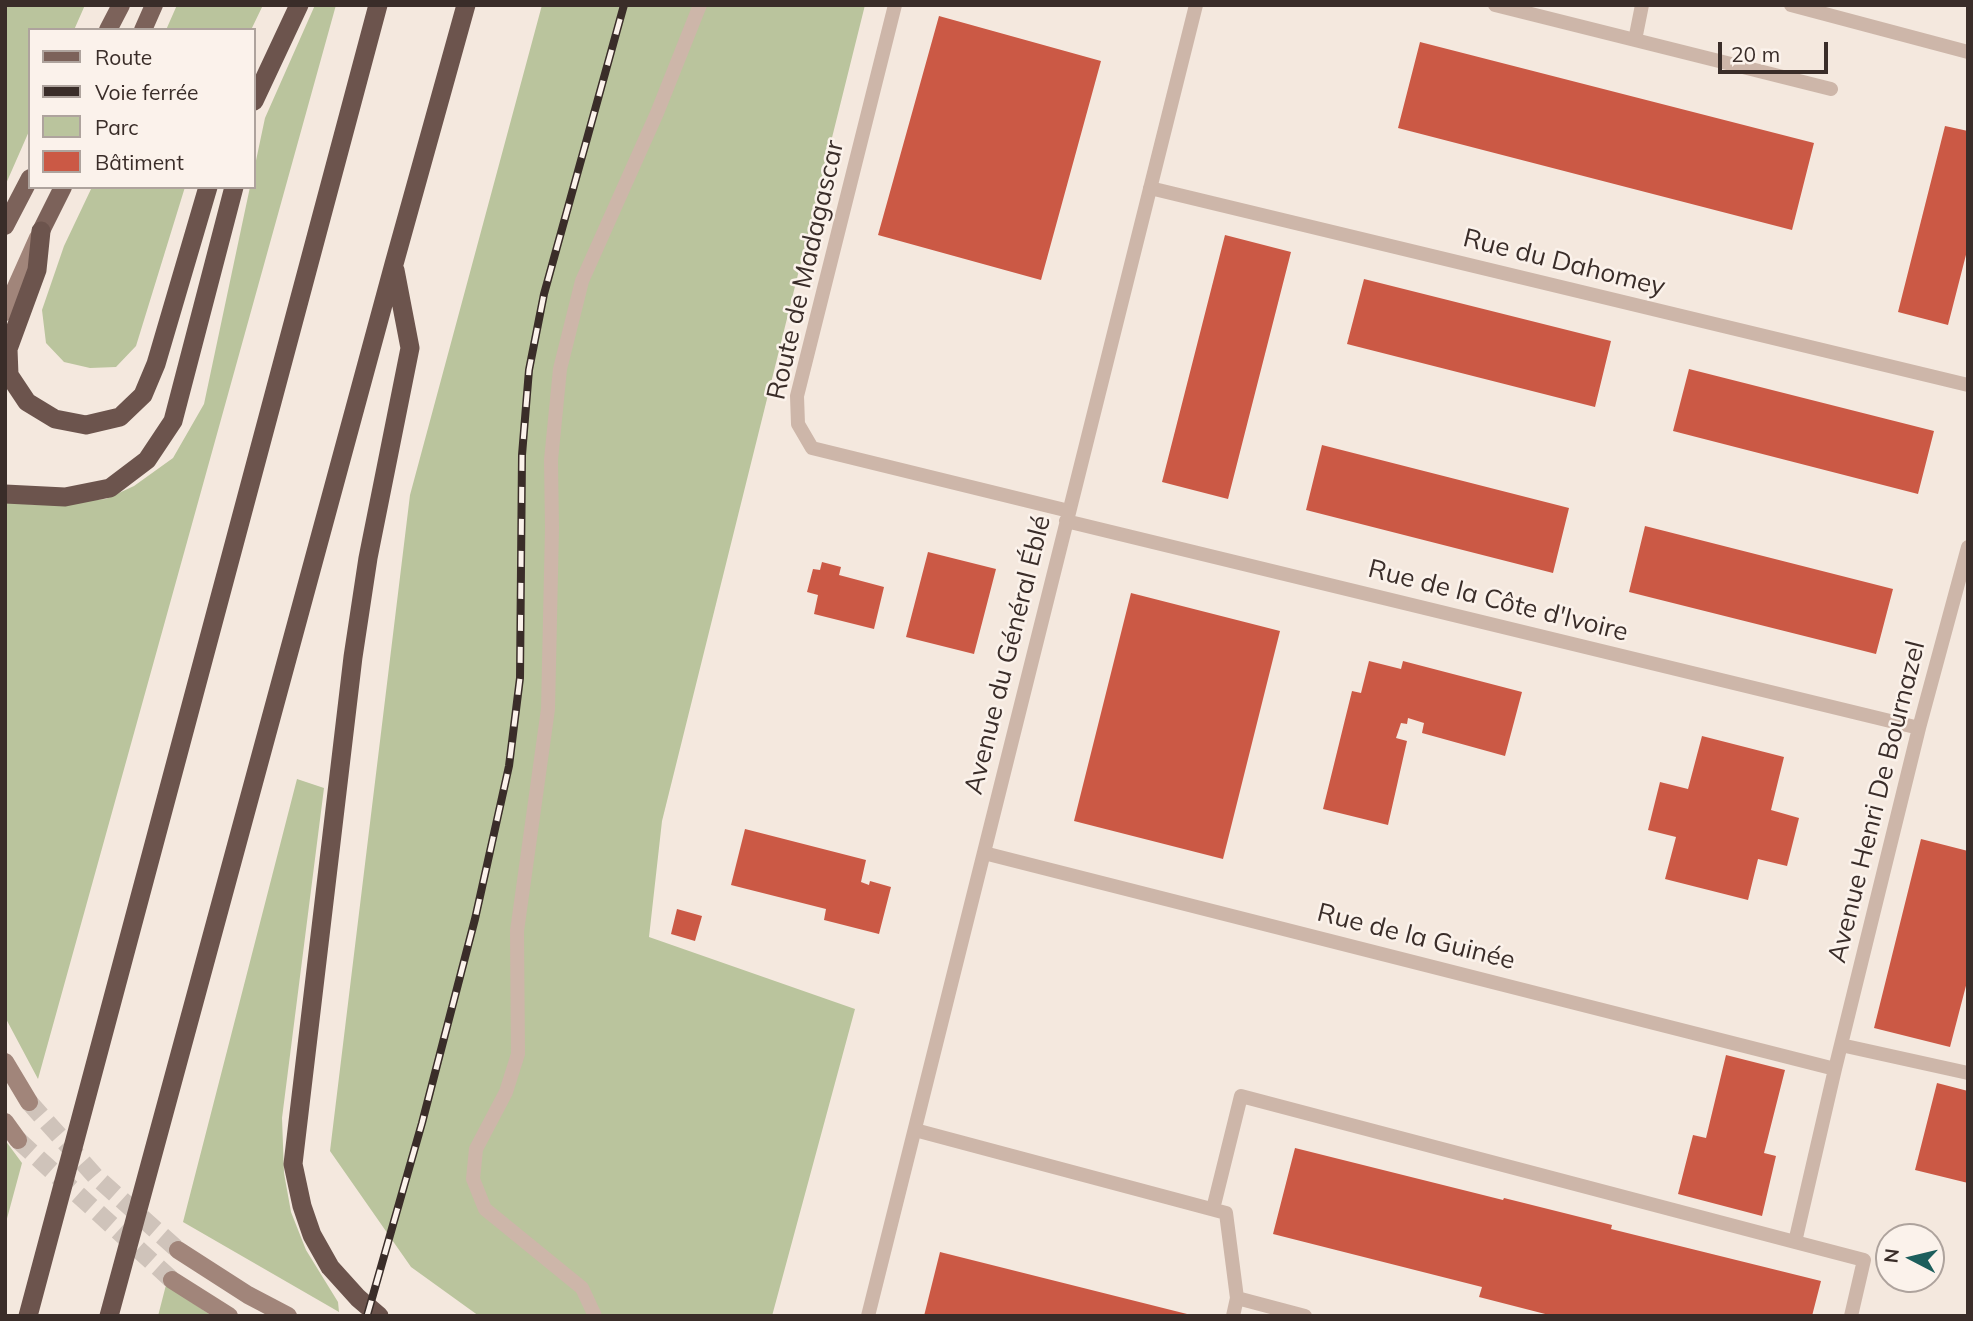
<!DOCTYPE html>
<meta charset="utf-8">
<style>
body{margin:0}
#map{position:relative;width:1973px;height:1321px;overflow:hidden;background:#f4e8de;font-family:Mulish,sans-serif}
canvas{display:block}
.frame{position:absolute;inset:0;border:7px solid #3a2d29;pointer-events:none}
.legend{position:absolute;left:28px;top:28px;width:228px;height:161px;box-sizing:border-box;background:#fbf2eb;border:2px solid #aea39d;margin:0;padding:9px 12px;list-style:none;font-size:21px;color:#3a2d29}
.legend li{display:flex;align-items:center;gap:14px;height:35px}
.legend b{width:35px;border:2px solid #aea39d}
.north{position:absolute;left:1875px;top:1223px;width:70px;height:70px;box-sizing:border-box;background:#fbf2eb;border:2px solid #aea39d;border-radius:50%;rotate:277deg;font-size:19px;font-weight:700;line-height:28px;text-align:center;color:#3a2d29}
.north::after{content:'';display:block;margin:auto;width:24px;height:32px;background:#1c5e5c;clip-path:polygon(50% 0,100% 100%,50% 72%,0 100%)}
.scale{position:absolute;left:1718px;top:42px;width:110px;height:32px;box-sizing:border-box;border:4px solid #3a2d29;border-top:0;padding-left:9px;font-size:21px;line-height:24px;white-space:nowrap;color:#3a2d29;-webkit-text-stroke:5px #fbf2eb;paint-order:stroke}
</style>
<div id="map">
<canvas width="1973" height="1321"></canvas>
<div class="frame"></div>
<ul class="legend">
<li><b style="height:9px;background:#7c625a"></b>Route</li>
<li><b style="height:9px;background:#3a2d29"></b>Voie ferrée</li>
<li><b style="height:19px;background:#bac49d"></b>Parc</li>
<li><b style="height:19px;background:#cb5945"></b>Bâtiment</li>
</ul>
<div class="north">N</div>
<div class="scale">20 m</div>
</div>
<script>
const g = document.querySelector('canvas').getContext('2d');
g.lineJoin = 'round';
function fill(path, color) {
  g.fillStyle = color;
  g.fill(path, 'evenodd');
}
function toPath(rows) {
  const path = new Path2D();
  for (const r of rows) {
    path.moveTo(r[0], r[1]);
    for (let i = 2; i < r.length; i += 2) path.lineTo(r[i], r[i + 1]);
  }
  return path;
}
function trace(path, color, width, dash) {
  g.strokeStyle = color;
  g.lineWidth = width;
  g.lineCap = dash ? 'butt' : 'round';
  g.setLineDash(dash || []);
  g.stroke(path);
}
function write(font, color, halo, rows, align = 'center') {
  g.font = font + ' Mulish,sans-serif';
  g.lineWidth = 5;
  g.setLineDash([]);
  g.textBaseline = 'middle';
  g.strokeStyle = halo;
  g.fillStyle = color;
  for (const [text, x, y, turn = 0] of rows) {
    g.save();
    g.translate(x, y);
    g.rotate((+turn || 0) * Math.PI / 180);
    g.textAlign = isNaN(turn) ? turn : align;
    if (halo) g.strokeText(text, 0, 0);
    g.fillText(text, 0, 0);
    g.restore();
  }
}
fill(toPath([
 [5,5,85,5,74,30,30,30,30,129,5,186],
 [177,5,263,5,251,30,166,30],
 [315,5,336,5,38,1079,5,1017,5,499,34,505,106,499,134,486,173,458,204,404,250,187,254,187,254,170,265,118],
 [542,5,865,5,662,821,649,937,855,1009,772,1316,479,1316,411,1267,330,1151,410,495],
 [92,187,185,187,136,346,116,367,90,368,64,362,46,343,42,310,64,246],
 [297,779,324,788,282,1118,284,1173,291,1212,306,1250,338,1302,339,1312,183,1222],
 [5,1140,22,1163,5,1226],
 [166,1285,212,1316,158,1316]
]), '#bac49d');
fill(toPath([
 [939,16,1101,61,1041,280,878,235],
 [1420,42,1814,143,1792,230,1398,128],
 [1945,126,1968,131,1968,247,1948,325,1898,312],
 [1225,235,1291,252,1228,499,1162,482],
 [1364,279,1611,341,1595,407,1347,344],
 [1689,369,1934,431,1918,494,1673,431],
 [1322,445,1569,508,1553,573,1306,510],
 [1645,526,1893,589,1876,654,1629,592],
 [928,552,996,569,974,654,906,637],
 [822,562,841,567,839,575,884,587,874,629,814,614,818,595,807,592,813,569,820,570],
 [1131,593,1280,631,1223,859,1074,821],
 [1369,661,1401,669,1403,661,1522,692,1505,756,1422,733,1424,723,1408,718,1407,724,1401,723,1396,738,1407,741,1388,825,1323,809,1352,691,1361,693],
 [1702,736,1784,757,1771,810,1799,818,1787,866,1758,859,1748,900,1665,879,1676,837,1648,830,1660,782,1688,789],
 [745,829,866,860,861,882,869,885,870,881,891,887,879,934,824,920,826,909,731,885],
 [1921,839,1968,851,1968,978,1950,1047,1874,1028],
 [677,909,702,916,695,941,671,934],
 [1726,1055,1785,1070,1764,1153,1776,1156,1762,1216,1678,1194,1693,1135,1706,1138],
 [1937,1083,1968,1091,1968,1183,1915,1170],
 [1295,1148,1503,1200,1504,1198,1612,1225,1611,1229,1821,1281,1812,1316,1553,1316,1479,1297,1482,1287,1273,1234],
 [940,1252,1191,1315,1191,1316,924,1316]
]), '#cb5945');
trace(toPath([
 [29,1102,95,1176,178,1250],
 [18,1140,172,1280]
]), '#cfc3ba', 18, [18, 9]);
trace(toPath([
 [895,5,797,396,798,424,812,448,1069,511],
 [1495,5,1635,40,1642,5],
 [1791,5,1968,52],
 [1635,40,1831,89],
 [1150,188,1968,385],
 [1066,521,1919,728],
 [984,853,1835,1069],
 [1841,1045,1968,1073],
 [915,1130,1226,1213,1237,1298],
 [1213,1209,1241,1096,1795,1242],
 [595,1316,582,1288,485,1209,473,1179,476,1149,506,1092,518,1054,517,931,548,709,552,528,551,460,560,369,582,281,657,113,700,5],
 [868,1316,1196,5],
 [1233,1316,1237,1298,1305,1316],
 [1851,1316,1864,1260,1795,1242,1835,1069,1919,728,1968,547]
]), '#cdb6a9', 14);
trace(toPath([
 [5,312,38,238],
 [5,1062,29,1102],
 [5,1122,18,1140],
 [178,1250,248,1295,288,1316],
 [172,1280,229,1316]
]), '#a1857a', 18);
trace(toPath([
 [108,30,121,5],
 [143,30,154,5],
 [5,226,30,178],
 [41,231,63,187]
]), '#7c625a', 18);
trace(toPath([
 [254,101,299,5],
 [41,231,37,270,8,349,9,375,27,402,55,419,86,425,120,417,143,395,156,364,208,187],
 [5,494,65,497,110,488,147,460,173,421,234,187],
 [28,1316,378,5],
 [109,1316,394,264,466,5],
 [379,1316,358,1298,330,1267,312,1235,302,1206,293,1164,353,657,368,558,410,348,395,270]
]), '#6c544d', 19);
const rail = toPath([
 [367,1316,422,1123,475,919,509,766,520,678,522,455,529,370,544,294,624,5]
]);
trace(rail, '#3a2d29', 8);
trace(rail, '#fbf2eb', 5, [16]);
write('26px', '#3a2d29', '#fbf2eb', [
 ["Rue du Dahomey",1564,263,14],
 ["Route de Madagascar",806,270,-77],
 ["Rue de la Côte d'Ivoire",1498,601,14],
 ["Avenue du Général Éblé",1008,655,-76],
 ["Avenue Henri De Bournazel",1877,802,-76],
 ["Rue de la Guinée",1416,937,14]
]);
</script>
